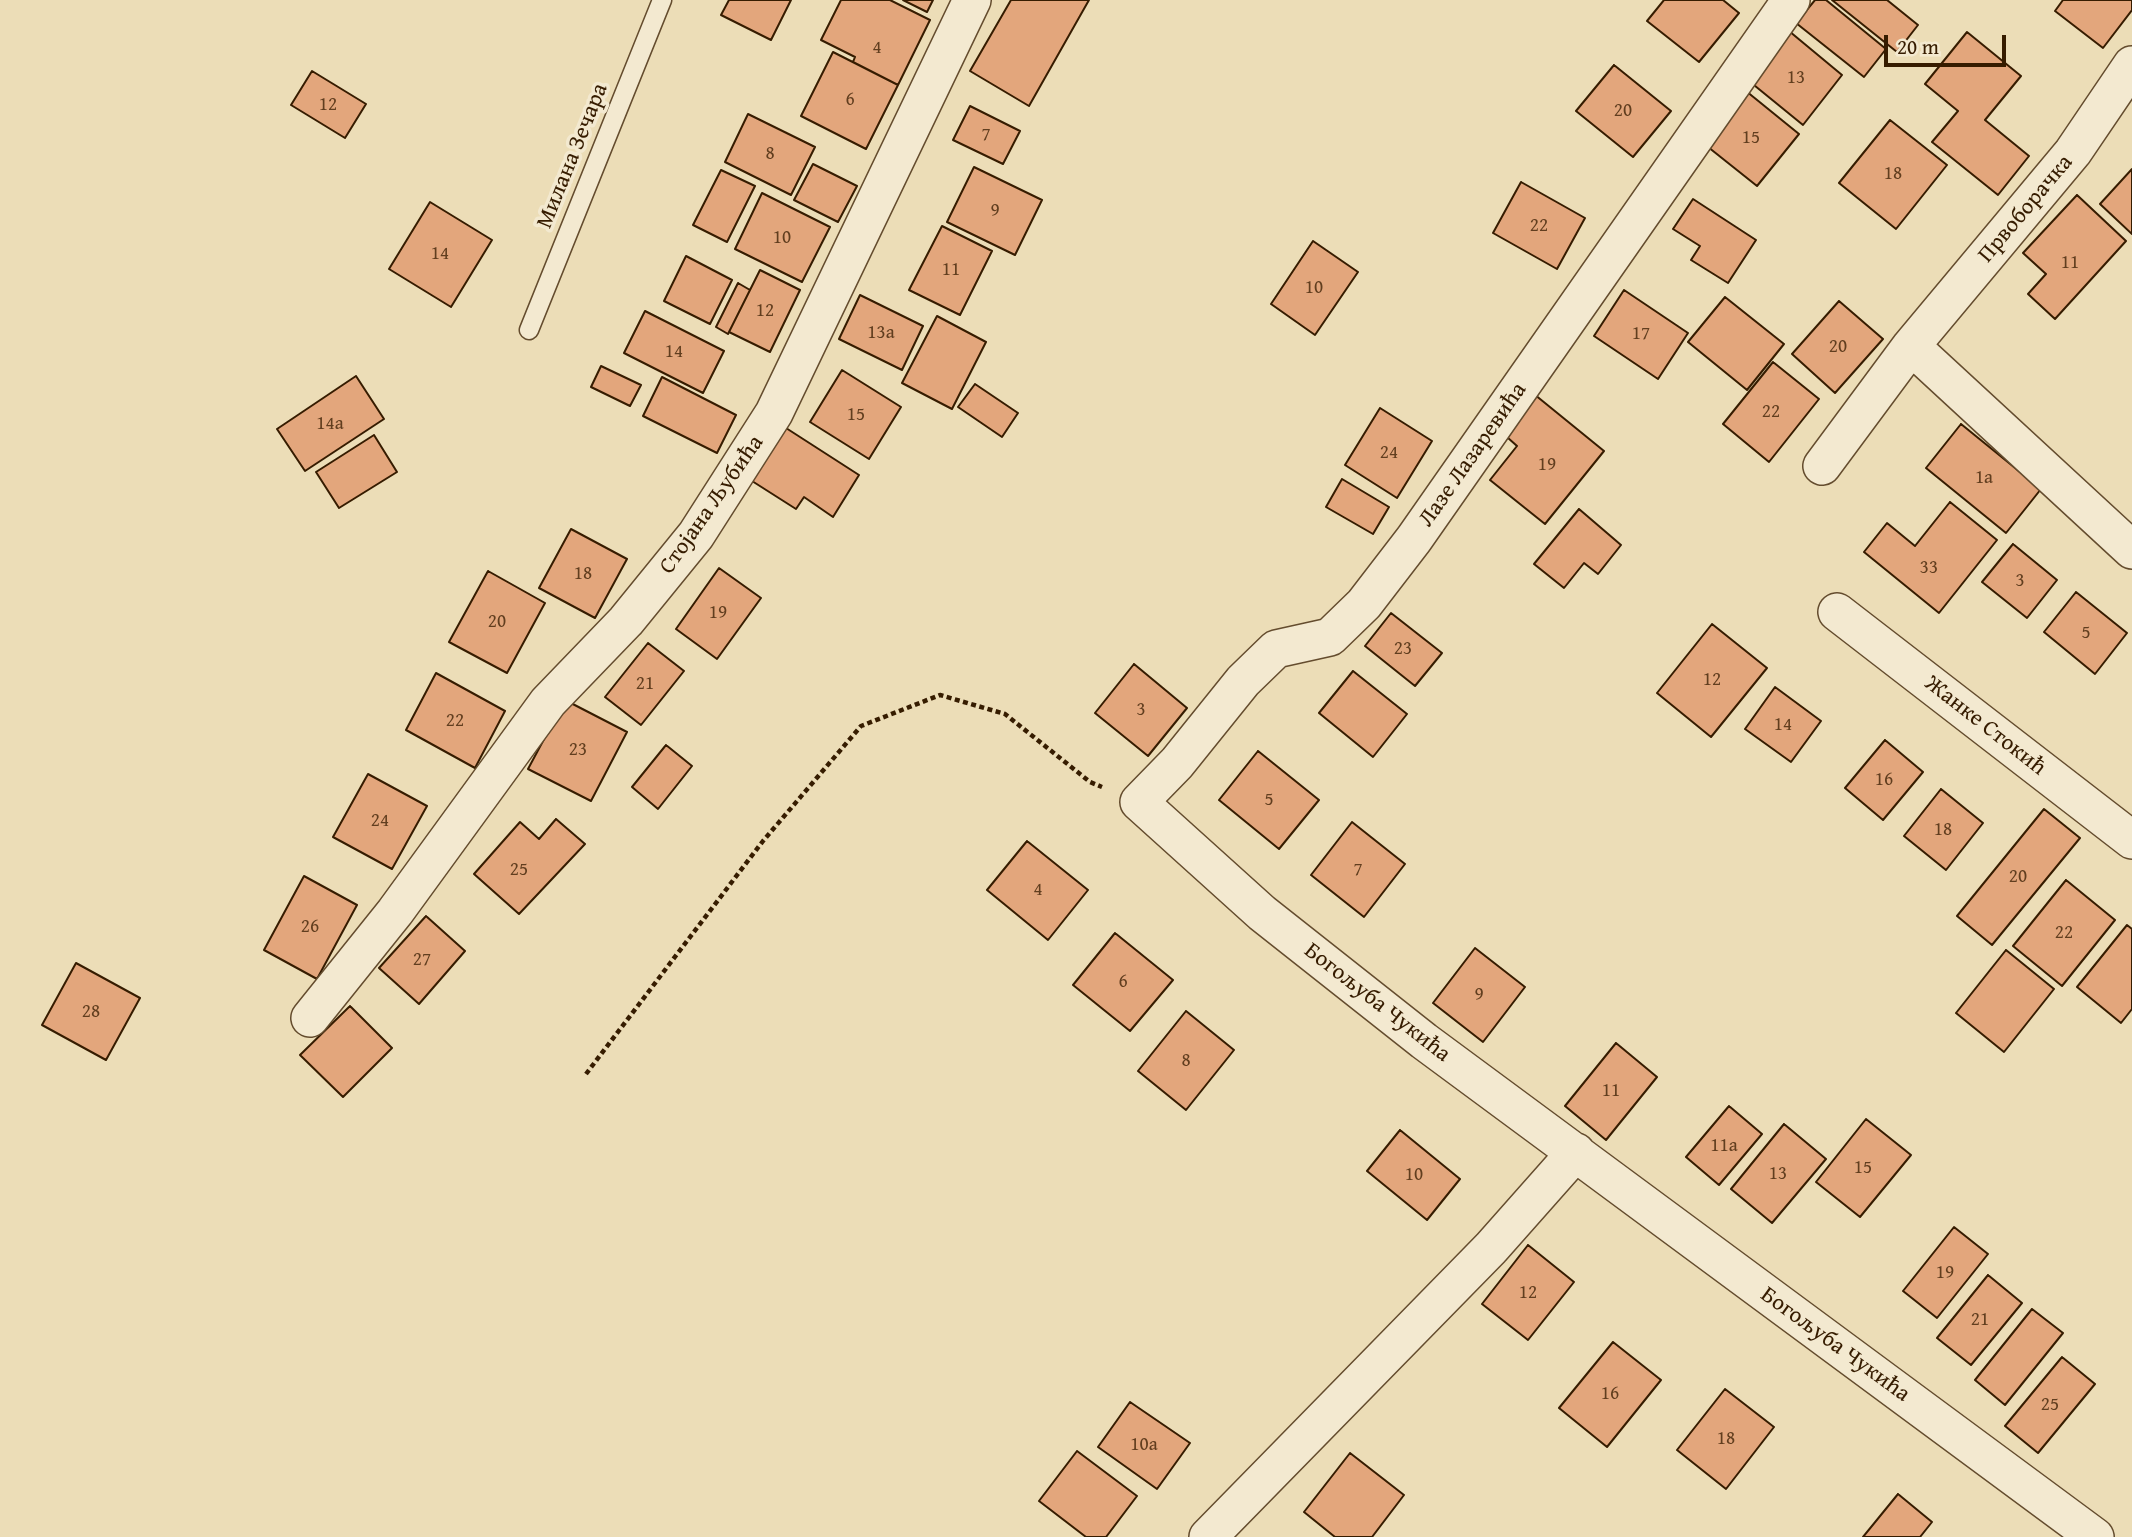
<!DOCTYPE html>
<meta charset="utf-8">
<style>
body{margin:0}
#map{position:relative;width:2132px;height:1537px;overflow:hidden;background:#ecddb7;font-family:"Gentium Book Plus",serif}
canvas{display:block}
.scale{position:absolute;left:1884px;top:35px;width:122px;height:32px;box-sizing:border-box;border:4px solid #361c00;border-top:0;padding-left:9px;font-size:21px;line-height:24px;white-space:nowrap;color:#361c00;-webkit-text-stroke:5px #f3e9d0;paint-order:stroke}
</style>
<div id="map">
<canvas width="2132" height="1537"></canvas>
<div class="scale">20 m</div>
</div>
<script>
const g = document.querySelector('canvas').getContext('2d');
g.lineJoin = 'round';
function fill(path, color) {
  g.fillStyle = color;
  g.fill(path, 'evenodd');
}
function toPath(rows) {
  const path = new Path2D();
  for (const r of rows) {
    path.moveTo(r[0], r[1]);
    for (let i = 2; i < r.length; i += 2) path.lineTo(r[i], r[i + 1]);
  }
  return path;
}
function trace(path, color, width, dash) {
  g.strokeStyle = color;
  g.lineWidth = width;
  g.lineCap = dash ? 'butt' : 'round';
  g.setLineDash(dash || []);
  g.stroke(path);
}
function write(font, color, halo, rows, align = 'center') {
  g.font = font + ' "Gentium Book Plus",serif';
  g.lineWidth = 7;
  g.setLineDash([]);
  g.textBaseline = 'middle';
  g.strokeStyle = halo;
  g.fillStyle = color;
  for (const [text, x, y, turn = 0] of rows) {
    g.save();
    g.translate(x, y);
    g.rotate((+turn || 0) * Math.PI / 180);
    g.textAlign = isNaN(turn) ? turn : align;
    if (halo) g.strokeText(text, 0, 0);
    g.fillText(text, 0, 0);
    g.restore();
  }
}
const building = toPath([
 [729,0,791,0,771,40,721,15,729,0],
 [841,0,890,0,930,20,898,85,853,62,855,57,821,40,841,0],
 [903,0,933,0,927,12,903,0],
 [1011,0,1089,0,1029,106,970,71,1011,0],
 [1664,0,1723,0,1739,13,1699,62,1647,21,1664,0],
 [1815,0,1826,0,1886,49,1864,77,1796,23,1815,0],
 [1832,0,1887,0,1918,25,1897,52,1832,0],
 [2063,0,2132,0,2132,10,2103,48,2055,11,2063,0],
 [1789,31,1842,75,1803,125,1749,81,1789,31],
 [1967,32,2021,76,1985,120,2029,156,1998,195,1932,142,1958,111,1925,84,1967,32],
 [833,52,898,85,866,149,801,116,833,52],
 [1614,65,1671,111,1633,157,1576,111,1614,65],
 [312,71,366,104,345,138,291,105,312,71],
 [1746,91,1799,134,1757,186,1703,143,1746,91],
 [970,106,1020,131,1003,164,953,140,970,106],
 [748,114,815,147,791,195,725,162,748,114],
 [1890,120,1947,165,1896,229,1839,183,1890,120],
 [813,164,857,186,838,222,794,200,813,164],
 [974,167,1042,200,1015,255,947,222,974,167],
 [2132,169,2132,234,2100,204,2132,169],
 [721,170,755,186,727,242,693,225,721,170],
 [1521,182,1585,218,1557,269,1493,233,1521,182],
 [762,193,830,227,802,282,735,249,762,193],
 [2077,195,2126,241,2055,319,2028,294,2046,274,2023,253,2077,195],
 [1693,199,1756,240,1728,283,1691,260,1700,246,1673,229,1693,199],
 [430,202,492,240,451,307,389,269,430,202],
 [942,226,992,251,960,315,909,290,942,226],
 [1313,241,1358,272,1315,335,1271,304,1313,241],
 [686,256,732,280,710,324,664,301,686,256],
 [760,270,800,290,770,352,729,332,760,270],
 [738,283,750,290,728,334,716,327,738,283],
 [1624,290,1688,333,1658,379,1594,336,1624,290],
 [860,295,923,326,902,370,839,339,860,295],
 [1725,297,1784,344,1747,390,1688,342,1725,297],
 [1839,301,1883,339,1835,393,1792,354,1839,301],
 [645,311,724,351,703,393,624,353,645,311],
 [937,316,986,342,952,409,902,383,937,316],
 [1773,362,1819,399,1769,462,1723,424,1773,362],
 [601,366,641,385,630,406,591,387,601,366],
 [842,370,901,407,869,459,810,422,842,370],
 [356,376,384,419,305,471,277,429,356,376],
 [662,377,736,415,717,453,643,416,662,377],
 [975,384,1018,413,1002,437,958,407,975,384],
 [1529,390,1604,451,1545,524,1490,480,1517,446,1498,429,1529,390],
 [1380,408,1432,441,1397,498,1345,465,1380,408],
 [1961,424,2041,489,2006,533,1926,468,1961,424],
 [786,428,859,475,833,517,804,497,796,509,752,481,786,428],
 [374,435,397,472,339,508,316,472,374,435],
 [1342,479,1389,507,1373,534,1326,507,1342,479],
 [1950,502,1997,540,1939,613,1864,552,1887,523,1915,546,1950,502],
 [1579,509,1621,545,1598,574,1584,563,1564,588,1534,564,1579,509],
 [571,529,627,559,595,618,539,588,571,529],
 [2013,544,2057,580,2027,618,1982,582,2013,544],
 [719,568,761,598,717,659,676,629,719,568],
 [488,571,545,603,507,673,449,642,488,571],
 [2076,592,2127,633,2095,674,2044,632,2076,592],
 [1391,613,1442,653,1415,686,1365,646,1391,613],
 [1712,624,1767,668,1711,737,1657,693,1712,624],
 [648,643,684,671,641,725,605,697,648,643],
 [1134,664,1187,708,1148,756,1095,713,1134,664],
 [1353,671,1407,714,1373,757,1319,713,1353,671],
 [436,673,505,711,475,768,406,730,436,673],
 [1775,687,1821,721,1791,762,1745,729,1775,687],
 [565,700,627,732,591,801,528,769,565,700],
 [1885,740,1923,772,1883,820,1845,788,1885,740],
 [666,745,692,766,658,809,632,787,666,745],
 [1258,751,1319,800,1279,849,1219,800,1258,751],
 [368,774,427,806,392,869,333,837,368,774],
 [1941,789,1983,823,1946,870,1904,836,1941,789],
 [2044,809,2080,838,1992,945,1957,916,2044,809],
 [556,819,585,844,519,914,474,874,520,822,539,839,556,819],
 [1352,822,1405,864,1364,917,1311,875,1352,822],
 [1027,841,1088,890,1048,940,987,890,1027,841],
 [304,876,357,905,317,979,264,950,304,876],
 [2066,880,2115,920,2062,986,2013,946,2066,880],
 [426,916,465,951,419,1004,379,968,426,916],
 [2127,925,2132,929,2132,1009,2121,1023,2077,987,2127,925],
 [1115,933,1173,980,1130,1031,1073,985,1115,933],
 [1475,948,1525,987,1483,1042,1433,1003,1475,948],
 [2006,950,2054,989,2004,1052,1956,1013,2006,950],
 [76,963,140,998,106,1060,42,1025,76,963],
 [350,1006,392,1048,343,1097,300,1055,350,1006],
 [1186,1011,1234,1050,1186,1110,1138,1071,1186,1011],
 [1616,1043,1657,1077,1606,1140,1565,1106,1616,1043],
 [1729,1106,1762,1134,1719,1185,1686,1157,1729,1106],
 [1866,1119,1911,1155,1860,1217,1816,1182,1866,1119],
 [1784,1124,1826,1159,1772,1223,1731,1189,1784,1124],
 [1400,1130,1460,1179,1427,1220,1367,1171,1400,1130],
 [1954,1227,1988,1254,1937,1318,1903,1291,1954,1227],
 [1528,1245,1574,1282,1528,1340,1482,1304,1528,1245],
 [1988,1275,2022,1303,1971,1365,1937,1338,1988,1275],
 [2032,1309,2063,1333,2005,1405,1975,1380,2032,1309],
 [1613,1342,1661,1380,1607,1447,1559,1408,1613,1342],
 [2062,1357,2095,1384,2038,1453,2005,1426,2062,1357],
 [1725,1389,1774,1427,1726,1489,1677,1450,1725,1389],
 [1130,1402,1190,1443,1157,1489,1098,1447,1130,1402],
 [1077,1451,1137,1496,1106,1537,1086,1537,1039,1501,1077,1451],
 [1350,1453,1404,1495,1372,1537,1335,1537,1304,1512,1350,1453],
 [1898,1494,1932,1522,1920,1537,1863,1537,1898,1494]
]);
fill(building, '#e3a67c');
trace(building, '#361c00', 2);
const lane = toPath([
 [529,330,662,0]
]);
const street = toPath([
 [1791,0,1414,539,1364,604,1330,637,1276,649,1243,681,1177,763,1139,802,1262,913,1424,1041,2095,1537],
 [1911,346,2132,550],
 [1822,466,1911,346,2073,152,2132,65],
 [1837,612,2132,840],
 [310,1018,395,912,548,702,626,621,696,535,774,413,972,0],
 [1208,1537,1491,1248,1576,1152]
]);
trace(lane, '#644c2e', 21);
trace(street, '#644c2e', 40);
trace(toPath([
 [586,1074,763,841,861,726,940,695,1005,714,1090,782,1102,787]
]), '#361c00', 4.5, [5, 3.5]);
trace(lane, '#f3e9d0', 18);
trace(street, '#f3e9d0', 37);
write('19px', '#613e1f', null, [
 ["4",877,48],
 ["13",1796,78],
 ["6",850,100],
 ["12",328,105],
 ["20",1623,111],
 ["7",986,135],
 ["15",1751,138],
 ["8",770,154],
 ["18",1893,174],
 ["9",995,211],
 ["22",1539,226],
 ["10",782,238],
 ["14",440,254],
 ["11",2070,263],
 ["11",951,270],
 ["10",1314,288],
 ["12",765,311],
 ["13a",881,333],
 ["17",1641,334],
 ["20",1838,347],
 ["14",674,352],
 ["22",1771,412],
 ["15",856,415],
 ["14a",330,424],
 ["24",1389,453],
 ["19",1547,465],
 ["1a",1984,478],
 ["33",1929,568],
 ["18",583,574],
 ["3",2020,581],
 ["19",718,613],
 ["20",497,622],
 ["5",2086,633],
 ["23",1403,649],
 ["12",1712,680],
 ["21",645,684],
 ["3",1141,710],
 ["22",455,721],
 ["14",1783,725],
 ["23",578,750],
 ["16",1884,780],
 ["5",1269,800],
 ["24",380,821],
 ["18",1943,830],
 ["25",519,870],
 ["7",1358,870],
 ["20",2018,877],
 ["4",1038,890],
 ["26",310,927],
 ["22",2064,933],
 ["27",422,960],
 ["6",1123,982],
 ["9",1479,995],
 ["28",91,1012],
 ["8",1186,1061],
 ["11",1611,1091],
 ["11a",1724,1146],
 ["15",1863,1168],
 ["13",1778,1174],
 ["10",1414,1175],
 ["19",1945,1273],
 ["12",1528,1293],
 ["21",1980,1320],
 ["16",1610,1394],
 ["25",2050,1405],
 ["18",1726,1439],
 ["10a",1144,1445]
]);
write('23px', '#361c00', '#f3e9d0', [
 ["Милана Зечара",573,156,-68],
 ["Првоборачка",2026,209,-50],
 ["Лазе Лазаревића",1473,455,-55],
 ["Стојана Љубића",712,505,-55],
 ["Жанке Стокић",1985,726,38],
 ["Богољуба Чукића",1377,1003,38],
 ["Богољуба Чукића",1835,1345,36]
]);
</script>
